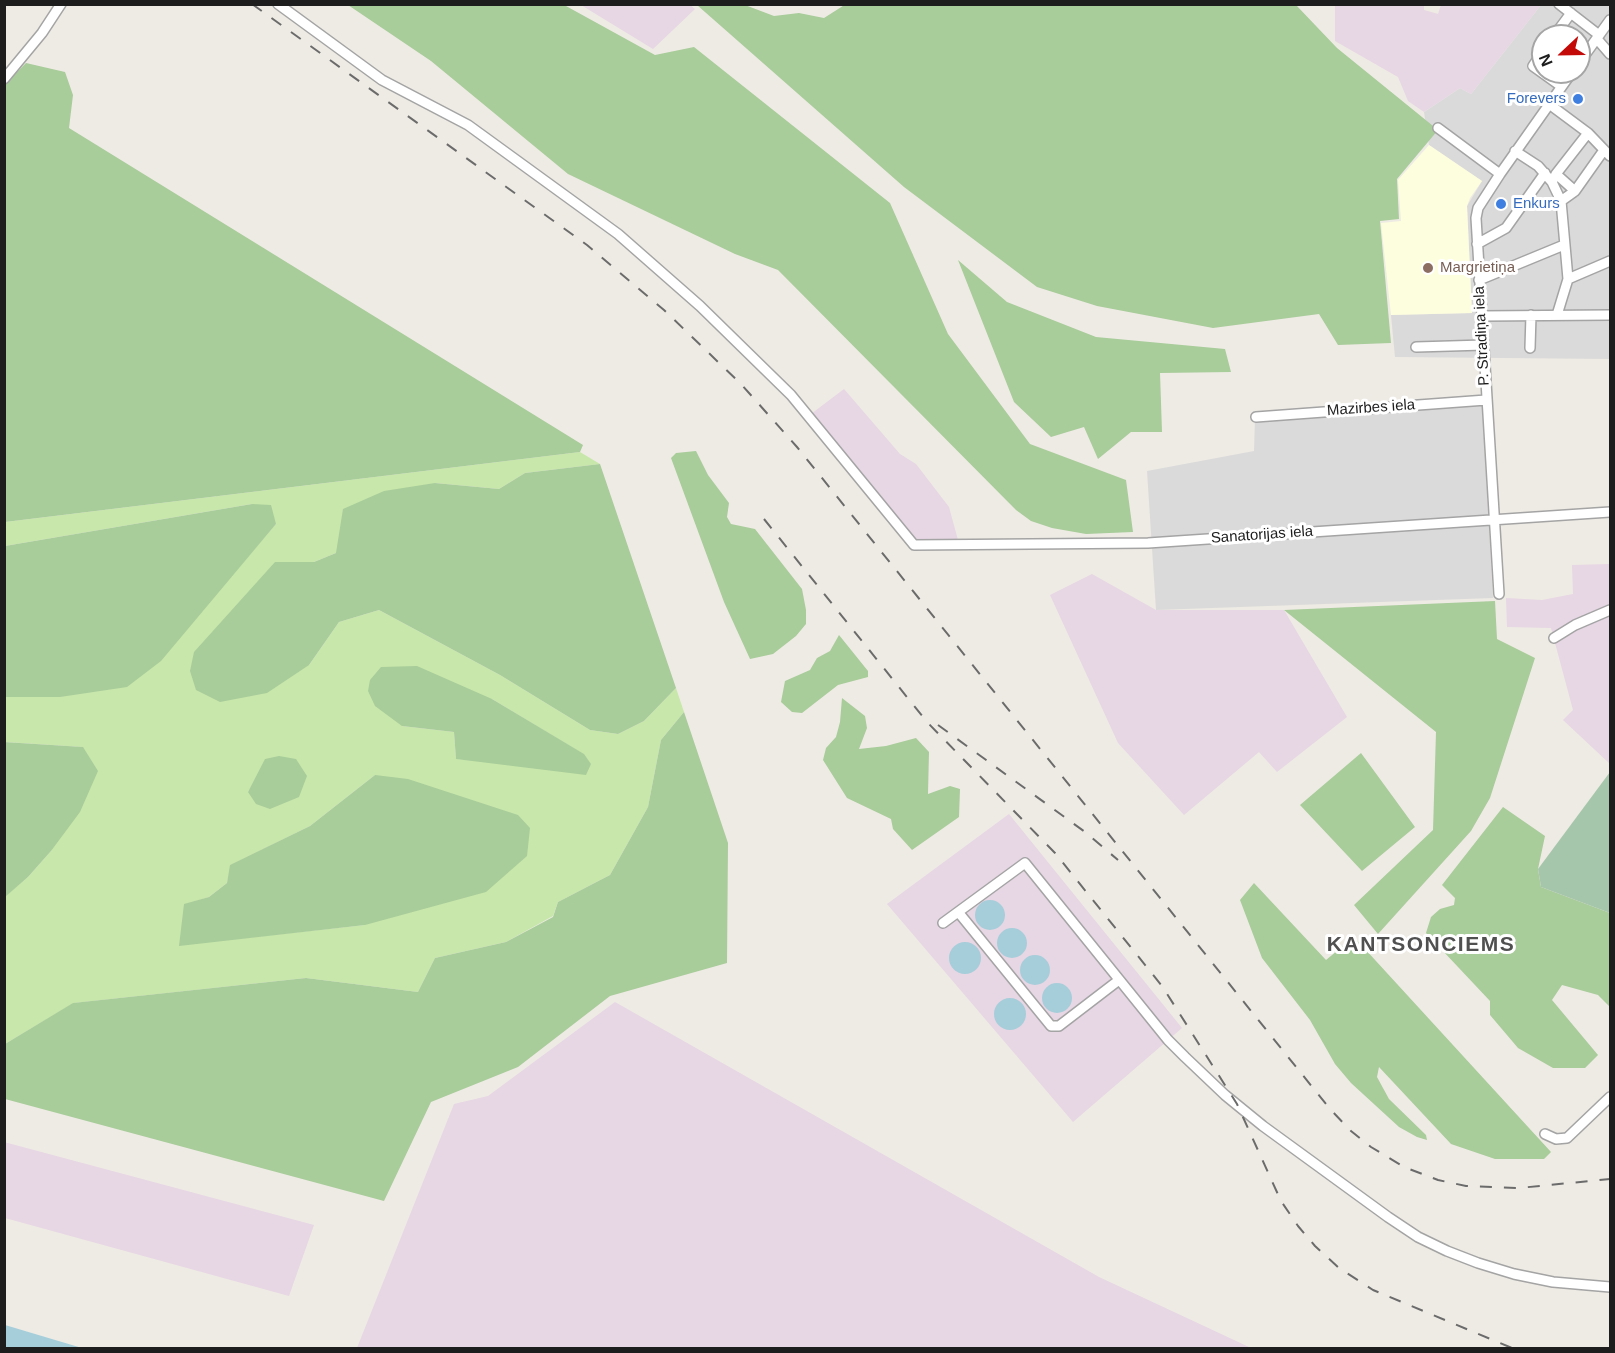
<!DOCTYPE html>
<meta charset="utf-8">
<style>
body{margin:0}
#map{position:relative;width:1615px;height:1353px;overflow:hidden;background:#eeebe4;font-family:Arial,sans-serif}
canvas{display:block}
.frame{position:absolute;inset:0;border:6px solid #1d1d1d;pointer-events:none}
.north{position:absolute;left:1531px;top:24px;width:60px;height:60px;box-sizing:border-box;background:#fff;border:2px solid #a5a5a5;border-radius:50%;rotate:248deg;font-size:16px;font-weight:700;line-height:24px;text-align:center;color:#1d1d1d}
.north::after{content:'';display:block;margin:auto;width:21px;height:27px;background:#c30a08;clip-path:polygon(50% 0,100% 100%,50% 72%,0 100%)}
</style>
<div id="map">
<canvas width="1615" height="1353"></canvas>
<div class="frame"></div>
<div class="north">N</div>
</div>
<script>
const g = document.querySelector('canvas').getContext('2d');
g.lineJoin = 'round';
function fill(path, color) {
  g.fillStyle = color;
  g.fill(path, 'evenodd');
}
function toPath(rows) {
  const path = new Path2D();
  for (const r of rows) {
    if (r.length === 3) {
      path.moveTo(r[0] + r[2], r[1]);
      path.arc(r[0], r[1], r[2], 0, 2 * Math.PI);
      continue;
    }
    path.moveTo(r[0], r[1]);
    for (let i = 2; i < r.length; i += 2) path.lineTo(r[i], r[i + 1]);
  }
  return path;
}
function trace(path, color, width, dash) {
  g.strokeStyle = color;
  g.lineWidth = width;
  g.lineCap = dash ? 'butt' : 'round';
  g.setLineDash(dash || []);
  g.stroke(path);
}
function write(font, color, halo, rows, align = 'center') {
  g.font = font + ' Arial,sans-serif';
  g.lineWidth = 6;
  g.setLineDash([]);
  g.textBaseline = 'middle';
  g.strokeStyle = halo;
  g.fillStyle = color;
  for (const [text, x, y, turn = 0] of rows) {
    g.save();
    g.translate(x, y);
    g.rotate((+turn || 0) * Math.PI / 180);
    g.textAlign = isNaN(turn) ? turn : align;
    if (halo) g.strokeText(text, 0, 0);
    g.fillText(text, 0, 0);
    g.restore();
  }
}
fill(toPath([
 [1541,5,1610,5,1610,359,1395,357,1391,315,1472,313,1467,206,1482,181,1429,145,1424,112,1460,88,1471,94],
 [1543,36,1579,36,1579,72,1543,72],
 [1482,403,1493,598,1156,610,1147,471,1254,451,1255,419]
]), '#dbdada');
fill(toPath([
 [689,4,695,9,653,49,581,5],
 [1404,4,1424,6,1424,10,1438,14,1441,5,1541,5,1471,94,1460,88,1424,112,1408,101,1398,77,1335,41,1335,5],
 [844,389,900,454,916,464,949,507,958,540,914,540,811,414],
 [1610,564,1610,764,1563,720,1573,710,1551,628,1507,627,1506,598,1542,600,1573,594,1572,565],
 [1092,574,1156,610,1284,610,1347,717,1277,772,1259,752,1184,815,1118,743,1050,595],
 [1009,814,1182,1028,1073,1122,887,904],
 [615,1002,1099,1277,1249,1347,1259,1348,357,1348,454,1104,488,1096],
 [4,1142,314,1225,289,1296,5,1218]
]), '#e7d6e4');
fill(toPath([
 [1429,145,1482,181,1470,198,1467,206,1472,313,1391,315,1381,223,1401,221,1398,180]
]), '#fdfedd');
fill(toPath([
 [580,452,600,464,525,473,499,489,435,483,336,553,314,562,275,562,309,665,339,622,379,610,500,675,590,730,618,734,644,721,676,688,684,712,661,740,648,807,610,875,558,902,553,916,506,942,435,958,418,992,306,978,74,1003,5,1044,4,897,28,877,51,851,82,747,5,742,5,697,60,697,230,577,276,524,252,504,5,546,5,522],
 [492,699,583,754,591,765,456,759,454,732,402,726],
 [375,775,365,925,207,942,184,905,209,897,227,883,231,865,310,826],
 [258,776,299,797,248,792]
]), '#c8e7ab');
fill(toPath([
 [550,4,566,6,655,55,694,47,890,203,948,334,1030,444,1126,480,1133,532,1086,534,1052,528,1031,521,1016,510,778,270,735,254,568,174,431,61,348,5],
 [846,4,1296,5,1337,48,1438,130,1397,179,1399,219,1380,221,1391,343,1338,345,1319,314,1213,328,1097,306,1037,287,904,187,697,5,745,5,774,16,799,13,824,18],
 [26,63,65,72,73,95,69,128,583,445,580,452,5,522,4,85],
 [958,260,1007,302,1096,337,1225,349,1231,372,1160,373,1162,432,1131,432,1098,459,1084,427,1051,437,1014,402],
 [696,451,708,475,729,503,727,517,731,524,755,529,802,589,806,610,806,624,796,636,773,654,750,659,724,602,671,458,676,453],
 [600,464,676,688,644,721,618,734,590,730,500,675,379,610,339,622,309,665,267,693,220,702,196,690,190,671,194,652,275,562,314,562,336,553,343,509,384,491,435,483,499,489,525,473],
 [252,504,271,505,276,524,161,661,127,687,60,697,5,697,5,546],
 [1495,601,1497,639,1535,658,1490,798,1471,831,1378,934,1354,905,1433,830,1436,732,1284,610],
 [839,635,868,671,868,677,838,685,802,713,792,712,781,702,785,681,810,670,817,658,830,651],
 [417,666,492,699,584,754,591,764,586,775,456,759,454,732,402,726,375,706,368,691,370,680,381,667],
 [842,698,865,716,867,728,859,749,886,746,916,738,929,752,928,794,950,786,960,789,959,817,912,850,893,829,891,819,847,798,823,760,826,748,836,737,840,722],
 [684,712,728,843,727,963,610,996,518,1067,431,1102,384,1201,5,1099,5,1044,73,1003,306,978,418,992,435,958,506,942,553,917,558,902,610,875,648,807,661,740],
 [4,742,83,747,98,771,80,812,51,851,28,877,5,897],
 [1361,753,1415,827,1362,871,1300,805],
 [279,756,296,759,307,776,299,797,270,809,256,804,248,792,265,759],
 [375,775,408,779,518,815,530,828,527,856,486,892,365,925,179,946,184,904,209,897,227,883,230,865,310,826],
 [1503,807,1545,836,1538,869,1541,887,1610,913,1610,1007,1598,995,1562,985,1552,1000,1598,1055,1585,1068,1553,1068,1518,1048,1490,1015,1490,1001,1426,933,1431,917,1440,909,1454,905,1455,898,1442,885],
 [1254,883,1326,960,1354,937,1551,1152,1544,1159,1495,1159,1451,1144,1379,1067,1377,1077,1389,1099,1426,1135,1427,1140,1417,1137,1399,1127,1351,1083,1335,1064,1310,1020,1262,958,1240,900]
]), '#a8cc9a');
fill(toPath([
 [1610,772,1610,913,1541,887,1538,869]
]), '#a6c6ab');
fill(toPath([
 [990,915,15],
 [1012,943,15],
 [965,958,16],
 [1035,970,15],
 [1057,998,15],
 [1010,1014,16],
 [4,1325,5,1325,82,1348,5,1348]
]), '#a6ceda');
const street = toPath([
 [278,4,382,80,468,125,618,234,700,306,791,395,914,545,1148,543,1610,512],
 [1559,4,1599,35],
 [1554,36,1571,13],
 [1597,39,1610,54],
 [1543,51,1533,66,1561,86],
 [1579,63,1610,20],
 [4,79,42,33,61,4],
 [1549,104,1588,133,1610,156],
 [1438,128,1500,174],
 [1515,151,1538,166,1552,182,1561,201,1568,279,1557,315],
 [1556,174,1575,191,1561,201],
 [1552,182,1556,174,1588,133],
 [1575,191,1604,150],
 [1477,244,1506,228,1545,173],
 [1568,279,1610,261],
 [1479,280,1564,245],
 [1482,316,1610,315],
 [1416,347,1484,345],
 [1530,348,1531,315],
 [1256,417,1486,400],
 [1499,594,1476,218,1478,208,1500,174,1572,72],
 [1554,638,1575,625,1610,610],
 [959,913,1051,1026,1059,1026,1119,980],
 [943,923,1025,863,1168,1040,1185,1057,1225,1095,1263,1126,1388,1217,1418,1237,1447,1251,1478,1263,1514,1274,1553,1282,1610,1287],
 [1545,1134,1556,1139,1567,1138,1610,1097]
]);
trace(street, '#a4a4a4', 12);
trace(street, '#fff', 9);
trace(toPath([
 [252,4,587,245,664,310,741,384,797,447,1330,1109,1351,1131,1371,1147,1404,1167,1438,1180,1466,1186,1519,1188,1610,1179],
 [764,519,927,722,1055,853,1162,986,1237,1104,1281,1201,1298,1226,1315,1246,1339,1268,1373,1290,1512,1348],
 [938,725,1085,832,1118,860]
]), '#6b6b6b', 2, [12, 12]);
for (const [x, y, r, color] of [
 [1578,99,6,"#3f7fe0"],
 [1501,204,6,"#3f7fe0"],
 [1428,268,6,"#8d6e63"]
]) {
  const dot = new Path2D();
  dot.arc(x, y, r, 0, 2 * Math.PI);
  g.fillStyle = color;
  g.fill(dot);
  trace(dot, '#fff', 2);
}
write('15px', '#366cbe', '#fff', [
 ["Forevers",1566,99],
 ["Enkurs",1513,204,"left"]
], 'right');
write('15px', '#785e54', '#fff', [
 ["Margrietiņa",1440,268]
], 'left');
write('15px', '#1d1d1d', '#fff', [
 ["P. Stradiņa iela",1482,336,-93],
 ["Mazirbes iela",1371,408,-4],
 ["Sanatorijas iela",1262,535,-4]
]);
g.letterSpacing = '1.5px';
write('bold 21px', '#505050', '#fff', [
 ["KANTSONCIEMS",1421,945]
]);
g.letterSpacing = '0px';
</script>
